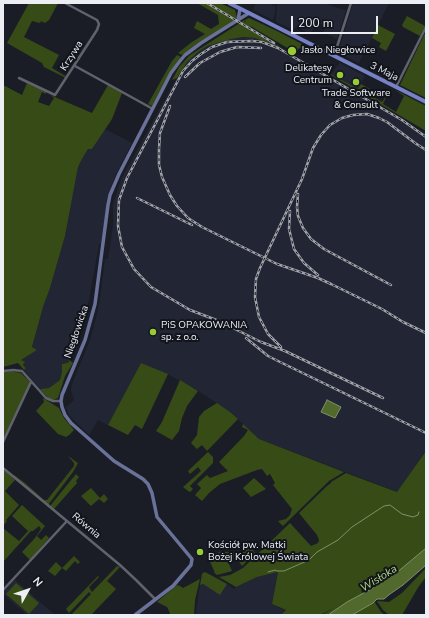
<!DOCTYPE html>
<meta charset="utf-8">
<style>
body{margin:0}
#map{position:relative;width:429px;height:618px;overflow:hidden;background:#1b1d26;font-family:"Nunito Sans",sans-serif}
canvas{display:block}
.frame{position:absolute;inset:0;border:4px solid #eceef4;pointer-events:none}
.north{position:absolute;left:8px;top:570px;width:40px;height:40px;-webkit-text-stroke:3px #12141c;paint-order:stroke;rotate:50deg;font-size:11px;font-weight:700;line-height:16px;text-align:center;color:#eceef4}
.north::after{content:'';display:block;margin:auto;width:14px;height:18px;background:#eceef4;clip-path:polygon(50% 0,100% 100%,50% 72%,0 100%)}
.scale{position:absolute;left:291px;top:16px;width:87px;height:18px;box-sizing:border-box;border:2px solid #eceef4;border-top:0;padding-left:5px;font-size:12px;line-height:14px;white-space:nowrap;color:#eceef4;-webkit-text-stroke:3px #12141c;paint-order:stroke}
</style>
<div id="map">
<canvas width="429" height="618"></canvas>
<div class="frame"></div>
<div class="north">N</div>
<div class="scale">200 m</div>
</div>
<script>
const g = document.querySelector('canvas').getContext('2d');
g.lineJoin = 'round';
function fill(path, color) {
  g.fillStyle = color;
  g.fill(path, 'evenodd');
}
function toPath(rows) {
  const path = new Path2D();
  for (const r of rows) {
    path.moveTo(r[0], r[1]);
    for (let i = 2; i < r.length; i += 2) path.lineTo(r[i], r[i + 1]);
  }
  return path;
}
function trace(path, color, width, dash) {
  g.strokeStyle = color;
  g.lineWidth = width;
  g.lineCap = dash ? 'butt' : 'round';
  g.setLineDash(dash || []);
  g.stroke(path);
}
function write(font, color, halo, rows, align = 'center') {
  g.font = font + ' "Nunito Sans",sans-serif';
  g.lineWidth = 4;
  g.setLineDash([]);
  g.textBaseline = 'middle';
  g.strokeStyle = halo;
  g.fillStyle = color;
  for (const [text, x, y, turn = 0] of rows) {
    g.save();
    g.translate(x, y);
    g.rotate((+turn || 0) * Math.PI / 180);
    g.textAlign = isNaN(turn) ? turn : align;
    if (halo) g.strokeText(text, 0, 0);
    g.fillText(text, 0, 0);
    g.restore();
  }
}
fill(toPath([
 [256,3,268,3,275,6,275,12,273,20,253,10],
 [277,3,329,3,328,5,346,10,337,39,323,32,326,26,316,23,310,34,296,26,294,30,276,22],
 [353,3,389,3,359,63,338,53],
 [243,37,255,38,264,40,285,50,426,134,426,450,398,492,259,439,230,412,194,388,167,374,141,364,108,425,98,420,89,435,69,415,66,407,74,400,71,390,72,384,90,340,97,314,100,298,105,259,108,259,113,226,113,204,121,179,181,70,187,62,198,51,206,46,231,38],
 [340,63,365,76,358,89,331,74,338,65],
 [105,129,132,143,116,174,108,195,101,244,99,244,89,300,77,346,76,346,69,361,70,362,62,364,62,372,60,380,49,388,40,389,24,370,26,368,21,360,37,350,32,348,43,307,50,288,65,236,78,167,82,159,88,149,92,149],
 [278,572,272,604,286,611,281,615,196,614,200,585,203,584,220,595,227,584,234,589,236,587,257,577],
 [14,579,55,615,27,615,3,594,3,592]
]), '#222533');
fill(toPath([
 [29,3,58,3,49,20,45,23,41,21,40,23,32,21,24,37,59,55,52,68,67,77,66,78,44,67,42,63,7,43],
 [197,3,205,3,235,21,199,42,182,55,178,53,192,42,205,34,194,28,197,21,211,29,219,24,218,15],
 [208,3,220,3,235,10,237,18,236,19],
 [407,16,425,26,426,24,420,36,403,27,402,25],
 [249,18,275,30,304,45,302,49,299,48,296,53,252,27,250,26,251,28,241,22,244,20,246,23,245,20],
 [240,23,285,50,273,44,255,38,243,37,231,39,207,46,198,52,187,62,177,78,172,80,179,67,190,55],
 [378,25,395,34,386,51,379,47,381,43,372,38],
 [426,31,426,98,400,85],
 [177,55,181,57,166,79,152,106,148,104,172,61],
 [331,74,358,89,361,84,375,92,374,97,382,102,387,95,383,104,396,112,404,96,395,90,426,106,426,131,331,75],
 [27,83,46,92,46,94,42,92,38,102,49,106,54,98,50,95,92,113,108,85,122,93,112,119,92,149,88,149,82,159,78,167,65,236,50,288,43,307,32,347,37,350,21,360,25,362,23,365,26,368,24,370,18,363,3,367,3,85,22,95],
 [69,360,73,363,65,376,58,398,53,400,48,398,40,389,49,388,60,380,62,372,62,364,67,363,69,362],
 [141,363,168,374,142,429,135,425,128,435,108,425],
 [10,371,21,373,30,382,3,440,3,372],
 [180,380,198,391,187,406,182,418,179,431,172,440,156,431,162,422],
 [43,398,59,408,64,418,74,430,69,435,66,437,58,434,36,411,44,402],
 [217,403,230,412,238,419,207,451,202,445,197,449,191,443,197,435,199,417,204,411],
 [243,424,259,439,344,472,329,481,283,526,278,521,286,519,290,515,292,509,273,485,275,483,270,474,267,476,262,469,257,470,220,484,209,493,202,501,195,495,201,488,197,484,207,475,210,478,228,471,219,462,244,436,248,430,242,427],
 [426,451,426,548,395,574,376,585,374,583,371,585,370,585,361,590,363,594,328,615,322,615,334,608,320,615,281,615,286,610,272,604,278,572,257,577,236,587,219,577,230,575,243,568,290,523,311,546,318,543,319,540,317,535,299,513,327,486,331,483,331,482,346,473,397,492],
 [208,452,213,457,213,463,190,486,193,489,190,492,188,491,183,487,201,471,198,467,190,474,188,471],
 [68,456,78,463,73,472,48,505,14,476,14,475,25,483,44,500,47,500,74,466,74,463],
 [3,469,15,480,5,491,19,505,6,520,7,521,3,526],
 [76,474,79,477,76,481,77,483,54,509,50,506],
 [254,478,266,489,251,497,243,488],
 [91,488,100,498,104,494,108,499,104,503,99,499,91,506,81,496],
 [22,505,45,526,37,536,41,540,46,535,49,538,30,560,22,552,35,538,41,529,39,526,33,531,31,531,3,562,3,528,19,541,28,531,12,516],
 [250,546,255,553,242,566,236,557,234,559,231,554,226,557,232,571,217,575,213,572,215,573,208,557,222,551,223,552,241,552],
 [74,556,80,562,78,564,75,561,66,571,62,568,55,576,48,571,56,562,62,568],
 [117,566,120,567,107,581,116,589,91,615,72,614,91,594,89,592,69,613,66,609,98,576,99,577,89,587,92,592],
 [426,568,426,577,419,586,402,615,389,615,383,610,377,601,389,602,402,593],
 [204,572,207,573,227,584,220,595,203,584,200,585,202,574],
 [200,579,195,600,194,615,169,615,170,613,167,607,157,602,177,585,180,586,183,588],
 [16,583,39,603,29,614,6,594],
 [374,601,381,612,385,615,352,615,373,603]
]), '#374b16');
const water = toPath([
 [327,400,341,407,335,418,321,412,327,400],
 [426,548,426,565,403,585,390,594,384,599,377,599,373,603,352,615,328,615,347,602,373,588,376,585,395,574,426,548]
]);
fill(water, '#51692c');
trace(water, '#809168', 1);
trace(toPath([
 [268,572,275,570,277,571,284,571,309,560,317,552,338,540,352,527,384,506,390,505,402,514,413,517,418,515,419,512]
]), '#809168', 1);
trace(toPath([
 [336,56,336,50,351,3],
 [75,66,153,109],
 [19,78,55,95,97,30,99,24,97,20,65,3],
 [396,87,426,27],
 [3,371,13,370,22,371,46,398,53,401,61,401],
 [3,442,31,382],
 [3,468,120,565,136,580,155,599],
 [3,590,67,521]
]), '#60626d', 2.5);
trace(toPath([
 [238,20,240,9],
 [135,615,173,586,191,565,192,559,157,517,152,493,148,484,143,479,114,461,71,423,65,415,62,407,61,401,62,395,85,340,95,304,108,205,110,195,119,174,171,73,180,61,185,55,201,43,249,13]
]), '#6b7299', 3.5);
trace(toPath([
 [229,3,426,102]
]), '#7781c5', 4);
const rail = toPath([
 [207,3,274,43],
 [185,77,200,63,220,52,237,47,261,48],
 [170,106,160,133,159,149,159,165,162,177,170,195,177,206,188,218,202,227,277,264,318,278,331,284,382,309,403,322,426,333],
 [298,194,297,207,298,216,303,228,311,239,324,249,391,285],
 [137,198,192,225],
 [290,211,289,229,294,249,304,263,318,275],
 [246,338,268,356,278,361,426,433],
 [281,347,268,334,259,317,255,297,256,279,260,268,302,179,313,148,321,135,330,125,342,118,353,115,367,114,379,118,387,122,415,143,426,150],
 [383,398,285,351,261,342,219,321,190,310,151,287,134,269,122,247,118,226,119,200,127,178,183,71,192,61,201,54,212,47,227,42,252,41,262,42,278,48,402,120,426,137]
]);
trace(rail, '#a1a3aa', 2.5);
trace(rail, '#12141c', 1, [3]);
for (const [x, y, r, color] of [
 [292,51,5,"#98cb37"],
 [340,75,4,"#98cb37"],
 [356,82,4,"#98cb37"],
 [153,332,4,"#98cb37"],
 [200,552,4,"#98cb37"]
]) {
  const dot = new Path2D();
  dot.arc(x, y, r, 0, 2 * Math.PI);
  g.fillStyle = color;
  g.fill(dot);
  trace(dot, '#12141c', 1.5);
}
write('10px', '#eceef4', '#12141c', [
 ["Jasło Niegłowice",301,51],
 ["Delikatesy",332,69,"right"],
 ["Centrum",332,81,"right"],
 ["Trade Software",356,94,"center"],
 ["& Consult",356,106,"center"],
 ["PiS OPAKOWANIA",161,326],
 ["sp. z o.o.",161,338],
 ["Kościół pw. Matki",208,546],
 ["Bożej Królowej Świata",208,558]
], 'left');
write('10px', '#eceef4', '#12141c', [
 ["Krzywa",72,56,-58],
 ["3 Maja",384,72,26],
 ["Niegłowicka",77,332,-71],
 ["Równia",86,526,40]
]);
write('italic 11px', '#b7dc83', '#12141c', [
 ["Wisłoka",379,579,-32]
]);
</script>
